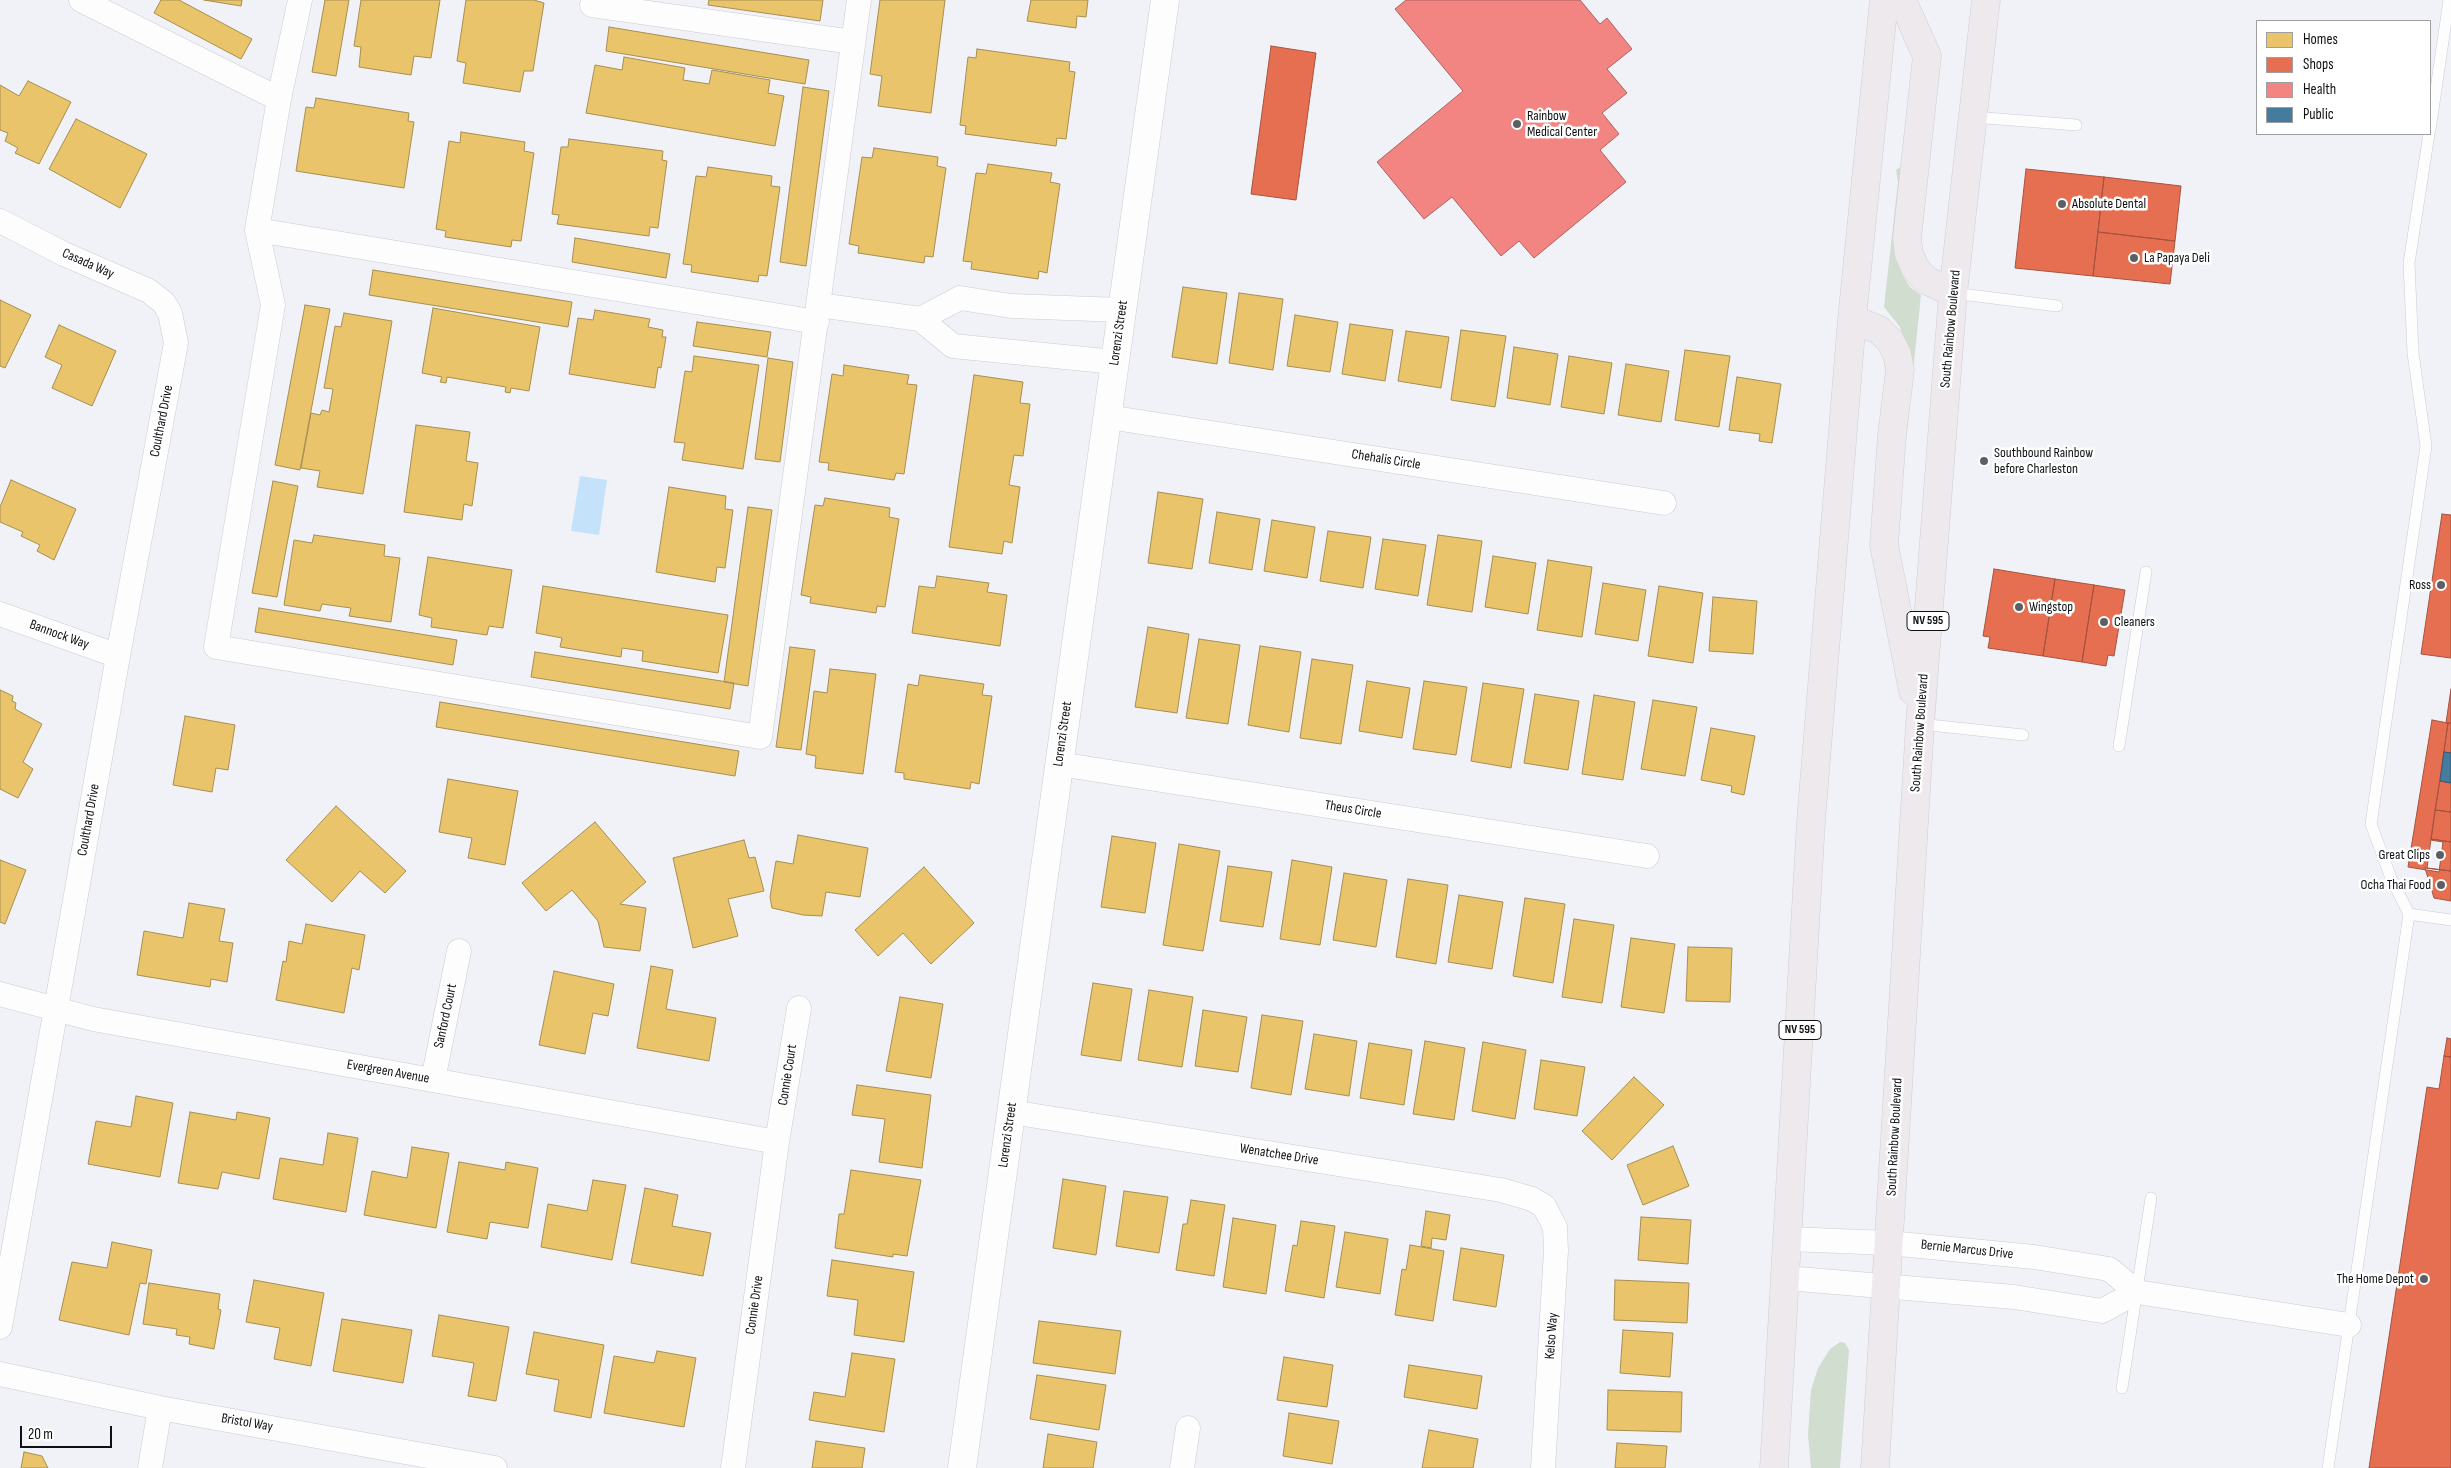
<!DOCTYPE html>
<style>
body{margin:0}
#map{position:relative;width:2451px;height:1468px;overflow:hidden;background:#f0f2f8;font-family:"Sofia Sans Condensed",sans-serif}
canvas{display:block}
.legend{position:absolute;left:2256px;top:20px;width:175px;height:115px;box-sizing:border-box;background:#fff;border:1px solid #9f9fa1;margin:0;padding:6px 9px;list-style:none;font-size:15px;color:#0e1013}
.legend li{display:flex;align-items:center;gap:10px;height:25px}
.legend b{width:25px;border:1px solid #9f9fa1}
.scale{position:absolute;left:20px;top:1426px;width:92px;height:22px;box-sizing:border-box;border:2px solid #0e1013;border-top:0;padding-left:6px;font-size:15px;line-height:18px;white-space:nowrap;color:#0e1013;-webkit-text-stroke:4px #fff;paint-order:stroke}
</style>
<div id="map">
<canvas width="2451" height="1468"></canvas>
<ul class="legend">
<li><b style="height:14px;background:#e9c46a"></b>Homes</li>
<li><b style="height:14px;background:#e76f51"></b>Shops</li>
<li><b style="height:14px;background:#f28482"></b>Health</li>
<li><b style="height:14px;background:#457b9d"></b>Public</li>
</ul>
<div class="scale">20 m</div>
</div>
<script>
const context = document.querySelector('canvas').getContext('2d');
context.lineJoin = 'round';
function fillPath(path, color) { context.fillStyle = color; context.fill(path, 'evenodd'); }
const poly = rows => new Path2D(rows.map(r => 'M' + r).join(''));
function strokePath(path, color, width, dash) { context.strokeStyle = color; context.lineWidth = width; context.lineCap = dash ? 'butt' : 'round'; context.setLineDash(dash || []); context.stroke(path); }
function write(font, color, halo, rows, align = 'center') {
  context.font = font + ' "Sofia Sans Condensed",sans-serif'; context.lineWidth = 5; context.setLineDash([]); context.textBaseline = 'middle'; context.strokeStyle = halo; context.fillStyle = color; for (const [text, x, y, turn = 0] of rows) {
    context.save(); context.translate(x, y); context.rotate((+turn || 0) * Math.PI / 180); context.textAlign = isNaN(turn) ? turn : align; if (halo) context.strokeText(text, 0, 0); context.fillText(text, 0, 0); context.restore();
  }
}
const green = poly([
 [1900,167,1904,170,1898,258,1903,276,1910,287,1921,295,1906,438,1903,440,1908,353,1900,327,1884,307,1898,182,1896,170],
 [1840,1342,1845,1343,1849,1350,1840,1468,1811,1468,1808,1435,1811,1390,1818,1368,1830,1349]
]);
const water = poly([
 [580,476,607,480,599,535,571,531]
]);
const homes = poly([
 [161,0,179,0,252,39,241,59,154,13,161,0],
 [204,0,242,0,241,6,204,0],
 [325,0,349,0,336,76,312,72,325,0],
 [361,0,440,0,431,58,414,56,411,75,359,67,361,47,354,46,361,0],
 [466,0,534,0,544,3,533,71,524,71,520,92,463,83,466,63,457,61,466,0],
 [709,0,823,0,820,21,708,5,709,0],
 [880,0,945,0,931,113,878,106,882,76,870,74,880,0],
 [1031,0,1088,0,1086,17,1077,16,1076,28,1027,21,1031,0],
 [609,27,809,60,805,84,606,51,609,27],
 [977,49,1070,62,1069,71,1075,72,1066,139,1057,138,1056,146,965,134,966,126,960,125,968,57,976,58,977,49],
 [624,57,685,68,683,80,709,84,712,70,770,80,768,93,784,96,775,146,586,113,595,65,622,70,624,57],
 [28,81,71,102,39,164,15,153,18,148,5,141,8,133,0,130,0,85,19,96,28,81],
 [803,87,829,91,806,266,780,262,803,87],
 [316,98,409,113,408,121,414,122,404,188,296,171,306,107,314,108,316,98],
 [76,119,147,154,120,208,49,169,76,119],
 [461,132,525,142,524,151,534,153,521,241,512,240,511,247,445,237,446,231,436,229,449,141,460,143,461,132],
 [569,139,663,151,662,160,667,161,658,228,650,227,649,236,557,224,559,215,552,214,561,147,568,147,569,139],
 [874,148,938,157,937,166,946,168,933,257,925,256,924,263,858,253,859,246,849,244,862,157,872,158,874,148],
 [988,164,1052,173,1050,182,1060,184,1047,273,1039,271,1038,279,971,269,972,262,963,261,976,173,986,174,988,164],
 [708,167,772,176,771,186,780,187,767,276,759,275,758,282,691,272,692,265,683,264,696,176,706,177,708,167],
 [575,238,670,254,666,278,572,262,575,238],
 [373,270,572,302,568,327,369,295,373,270],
 [1183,287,1227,293,1217,364,1172,357,1183,287],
 [1239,293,1283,299,1273,370,1229,363,1239,293],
 [0,300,31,315,5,368,0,366,0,300],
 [305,305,330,309,300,470,275,465,305,305],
 [433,308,540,327,529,391,511,388,510,393,505,392,506,387,447,377,446,383,440,382,442,377,422,373,433,308],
 [595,310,650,319,648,327,663,330,662,337,666,337,661,368,658,367,655,388,569,374,578,318,593,320,595,310],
 [344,313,392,321,363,494,317,487,320,471,301,468,311,413,320,415,322,410,329,412,333,389,324,388,335,326,341,327,344,313],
 [1295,315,1338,322,1330,372,1287,366,1295,315],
 [697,322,771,332,767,357,693,346,697,322],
 [1350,324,1393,330,1385,381,1342,374,1350,324],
 [59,325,116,351,92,406,52,388,62,365,45,357,59,325],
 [1461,330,1506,336,1495,407,1451,400,1461,330],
 [1406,331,1449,337,1441,388,1398,381,1406,331],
 [1514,347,1558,354,1550,405,1507,398,1514,347],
 [1685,350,1730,356,1719,427,1675,420,1685,350],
 [694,356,759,365,743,469,682,460,685,443,674,442,685,371,692,372,694,356],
 [1569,356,1612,363,1604,414,1561,407,1569,356],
 [768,358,793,362,780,462,755,459,768,358],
 [1626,364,1669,371,1661,422,1618,415,1626,364],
 [844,365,909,375,907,384,917,385,904,474,896,473,894,480,828,470,829,463,819,462,832,374,843,376,844,365],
 [974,375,1023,382,1020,403,1030,404,1023,456,1014,455,1009,485,1020,487,1012,543,1004,541,1002,554,949,547,974,375],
 [1737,377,1781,384,1772,443,1759,441,1760,434,1729,430,1737,377],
 [416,425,470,432,466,461,478,463,472,506,464,504,462,520,404,512,416,425],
 [11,480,76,509,54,560,37,551,40,545,21,536,23,532,0,522,0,507,11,480],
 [273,481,298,486,277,597,252,593,273,481],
 [669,487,726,496,725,509,733,510,725,568,717,567,715,582,656,572,669,487],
 [1158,492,1203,499,1192,569,1148,563,1158,492],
 [825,498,890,508,889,517,899,519,885,607,877,606,876,613,810,603,811,597,801,595,815,505,823,506,825,498],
 [748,507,772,510,748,686,724,682,748,507],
 [1217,512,1260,519,1252,570,1209,563,1217,512],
 [1272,520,1315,527,1307,578,1264,571,1272,520],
 [1328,531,1371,537,1363,588,1320,581,1328,531],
 [314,535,385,545,384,556,400,558,391,622,349,616,351,608,322,604,320,611,284,605,294,540,312,543,314,535],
 [1438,535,1482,541,1472,612,1427,605,1438,535],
 [1383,539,1426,545,1418,596,1375,589,1383,539],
 [1493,556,1536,563,1528,614,1485,607,1493,556],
 [428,557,512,570,503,628,489,626,487,635,431,627,432,618,419,615,428,557],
 [1548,560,1592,567,1582,637,1537,630,1548,560],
 [937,576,989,583,987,592,1007,595,1000,646,912,633,919,586,935,588,937,576],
 [1603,583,1646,590,1638,641,1595,634,1603,583],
 [543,586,728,615,718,673,642,661,643,651,622,648,621,657,560,647,562,638,536,633,543,586],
 [1659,586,1703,593,1693,663,1648,656,1659,586],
 [1713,597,1757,601,1753,654,1709,651,1713,597],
 [259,608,457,640,453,665,255,632,259,608],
 [1148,627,1189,634,1177,713,1135,707,1148,627],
 [1199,639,1240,645,1228,724,1186,718,1199,639],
 [1260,646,1301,652,1289,732,1248,725,1260,646],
 [790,647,815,650,801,750,776,747,790,647],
 [535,652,734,683,730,709,531,677,535,652],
 [1312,659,1353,665,1341,744,1300,738,1312,659],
 [830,669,876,674,863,774,815,768,816,756,806,754,814,691,827,693,830,669],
 [920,675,984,684,982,695,992,696,979,784,971,782,970,789,904,779,904,773,895,772,908,684,918,686,920,675],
 [1367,681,1410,688,1402,738,1359,731,1367,681],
 [1424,681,1467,687,1456,755,1413,749,1424,681],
 [1483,683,1524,689,1511,768,1471,761,1483,683],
 [0,690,13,696,12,701,16,703,15,709,42,724,23,762,33,769,18,798,0,789,0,690],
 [1535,694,1579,701,1568,770,1524,763,1535,694],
 [1594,695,1635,702,1623,780,1582,774,1594,695],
 [1653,700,1697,707,1685,776,1641,769,1653,700],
 [440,702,739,751,735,776,436,727,440,702],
 [185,716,235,725,228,770,216,768,212,792,173,785,185,716],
 [1711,728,1755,736,1744,795,1731,792,1732,786,1701,780,1711,728],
 [448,779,518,791,505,865,468,858,472,838,439,832,448,779],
 [336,806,406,871,385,893,360,871,332,902,286,860,336,806],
 [595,822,646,882,620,904,646,908,640,951,604,947,598,921,572,890,546,911,522,883,595,822],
 [798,835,868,848,860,897,826,892,822,916,803,915,772,908,770,897,776,861,793,864,798,835],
 [1112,836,1156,843,1145,913,1101,907,1112,836],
 [744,840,749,858,755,857,764,891,728,899,738,936,693,948,673,858,744,840],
 [1179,844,1220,851,1203,951,1163,945,1179,844],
 [0,860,26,870,5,924,0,922,0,860],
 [1292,860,1332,867,1320,945,1280,939,1292,860],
 [1228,866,1272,872,1263,927,1220,921,1228,866],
 [924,867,974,923,931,964,903,933,878,956,855,930,924,867],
 [1344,873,1387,880,1376,947,1333,940,1344,873],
 [1408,879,1448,885,1436,964,1396,957,1408,879],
 [1459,895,1503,902,1492,969,1448,962,1459,895],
 [1525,898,1565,904,1553,983,1513,976,1525,898],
 [189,903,225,909,219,941,233,943,227,982,211,979,210,987,137,975,144,931,183,938,189,903],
 [1574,919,1614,925,1602,1003,1562,997,1574,919],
 [306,924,365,935,359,970,352,968,344,1013,276,1000,283,961,286,962,289,941,302,944,306,924],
 [1631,938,1675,944,1664,1013,1621,1007,1631,938],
 [1688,947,1732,948,1730,1002,1686,1001,1688,947],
 [651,966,673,970,666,1009,716,1018,709,1061,637,1048,651,966],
 [554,971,614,984,608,1016,593,1013,585,1054,539,1045,554,971],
 [1093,983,1132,989,1121,1061,1081,1055,1093,983],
 [1149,990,1193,997,1182,1067,1138,1060,1149,990],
 [900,997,943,1004,931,1078,886,1071,900,997],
 [1203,1010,1247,1017,1238,1072,1195,1066,1203,1010],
 [1262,1015,1303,1021,1291,1095,1251,1088,1262,1015],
 [1314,1034,1357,1041,1349,1096,1305,1089,1314,1034],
 [1425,1041,1465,1048,1454,1120,1413,1114,1425,1041],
 [1483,1042,1526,1050,1515,1119,1472,1111,1483,1042],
 [1369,1043,1412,1050,1404,1105,1360,1098,1369,1043],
 [1541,1060,1585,1067,1577,1116,1534,1109,1541,1060],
 [1634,1077,1664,1105,1612,1160,1582,1131,1634,1077],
 [857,1085,931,1095,922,1168,879,1162,885,1119,852,1115,857,1085],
 [136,1096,173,1103,160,1177,88,1164,96,1121,131,1127,136,1096],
 [190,1112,236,1120,237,1112,270,1118,259,1179,222,1172,218,1189,178,1183,190,1112],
 [328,1133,358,1138,346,1212,273,1199,280,1158,323,1165,328,1133],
 [1673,1146,1689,1186,1643,1205,1627,1165,1673,1146],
 [412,1147,449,1153,436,1228,364,1215,372,1171,407,1178,412,1147],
 [459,1162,505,1170,506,1162,538,1168,528,1228,490,1222,487,1239,447,1232,459,1162],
 [851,1170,921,1180,907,1256,893,1254,893,1257,835,1248,839,1214,844,1214,851,1170],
 [1063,1179,1106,1186,1096,1255,1053,1248,1063,1179],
 [593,1180,626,1185,612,1260,541,1247,548,1204,587,1211,593,1180],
 [645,1188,678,1195,672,1226,711,1233,703,1276,631,1263,645,1188],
 [1124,1191,1168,1197,1159,1253,1116,1246,1124,1191],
 [1191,1200,1225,1205,1214,1276,1176,1270,1183,1224,1187,1224,1191,1200],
 [1426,1211,1450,1215,1446,1240,1432,1238,1431,1248,1421,1246,1426,1211],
 [1641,1217,1691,1220,1688,1264,1638,1260,1641,1217],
 [1233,1218,1276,1225,1266,1294,1223,1287,1233,1218],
 [1301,1221,1335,1226,1324,1298,1285,1291,1293,1245,1297,1246,1301,1221],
 [1345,1232,1388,1239,1380,1294,1336,1287,1345,1232],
 [112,1242,152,1250,146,1284,140,1283,129,1335,59,1320,72,1262,107,1268,112,1242],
 [1410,1245,1444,1251,1433,1321,1395,1315,1402,1269,1406,1270,1410,1245],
 [1461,1248,1504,1255,1496,1307,1453,1300,1461,1248],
 [832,1260,914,1272,904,1342,854,1335,858,1300,827,1296,832,1260],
 [254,1280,324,1293,311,1366,274,1359,280,1328,246,1322,254,1280],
 [1615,1280,1689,1283,1687,1323,1614,1320,1615,1280],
 [149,1283,220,1294,218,1309,221,1310,214,1349,189,1344,190,1337,176,1335,177,1329,143,1324,149,1283],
 [439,1315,509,1327,496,1401,468,1396,474,1363,432,1356,439,1315],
 [342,1319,412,1330,403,1383,333,1371,342,1319],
 [1039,1321,1121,1331,1115,1374,1033,1363,1039,1321],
 [1623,1330,1673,1333,1670,1377,1620,1373,1623,1330],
 [534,1332,604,1345,591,1418,554,1411,559,1380,526,1374,534,1332],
 [657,1351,696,1358,684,1427,604,1413,614,1356,654,1363,657,1351],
 [852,1353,895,1359,884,1432,809,1420,814,1392,845,1397,852,1353],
 [1284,1357,1333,1365,1327,1407,1277,1400,1284,1357],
 [1409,1365,1482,1376,1477,1409,1404,1397,1409,1365],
 [1037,1375,1106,1385,1099,1430,1030,1419,1037,1375],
 [1608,1390,1682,1392,1681,1432,1607,1430,1608,1390],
 [1289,1413,1339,1421,1332,1464,1283,1456,1289,1413],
 [1429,1430,1478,1439,1473,1468,1422,1468,1429,1430],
 [1048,1434,1097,1442,1093,1468,1043,1468,1048,1434],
 [816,1441,865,1448,862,1468,812,1468,816,1441],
 [1617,1443,1667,1446,1665,1468,1615,1468,1617,1443],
 [24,1452,42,1456,48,1468,21,1468,24,1452]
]);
const shops = poly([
 [1271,46,1316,53,1296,200,1251,194,1271,46],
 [2026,169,2104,177,2093,276,2015,268,2026,169],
 [2104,177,2181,186,2175,241,2098,232,2104,177],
 [2098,232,2175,241,2170,284,2093,276,2098,232],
 [2442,514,2451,515,2451,658,2421,654,2442,514],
 [1994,569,2055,579,2043,656,1988,648,1990,637,1983,636,1994,569],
 [2055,579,2094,585,2082,662,2043,656,2055,579],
 [2094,585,2125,590,2114,656,2108,655,2106,666,2082,662,2094,585],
 [2451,689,2451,723,2446,723,2451,689],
 [2432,720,2448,723,2431,840,2443,842,2439,872,2408,867,2432,720],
 [2448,723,2451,723,2451,753,2444,752,2448,723],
 [2440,781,2451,783,2451,812,2435,810,2440,781],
 [2435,810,2451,812,2451,842,2431,839,2435,810],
 [2431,839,2451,842,2451,871,2427,868,2431,839],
 [2425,868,2451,871,2451,901,2434,898,2425,868],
 [2447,1038,2451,1039,2451,1057,2444,1056,2447,1038],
 [2444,1056,2451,1057,2451,1468,2369,1468,2427,1087,2439,1089,2444,1056]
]);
const health = poly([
 [1406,0,1580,0,1600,24,1607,18,1632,49,1607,69,1627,93,1602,113,1619,134,1600,150,1626,182,1534,258,1519,241,1501,256,1452,197,1424,219,1377,162,1463,91,1395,9,1406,0]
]);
const public = poly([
 [2444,752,2451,753,2451,783,2440,781,2444,752]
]);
const service = poly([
 [1973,117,2076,125],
 [2430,130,2449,0],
 [1953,293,2057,306],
 [1920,724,2023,735],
 [2119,746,2146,572],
 [2409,914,2451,920],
 [2122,1388,2151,1198],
 [2328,1468,2409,914,2391,878,2371,824,2426,446,2413,353,2409,263,2429,134]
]);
const minor = poly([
 [81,0,279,99],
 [300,0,279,99,257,230,273,305,216,647,760,737,859,0],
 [592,5,853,42],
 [0,221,64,254,149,291,164,303,170,313,176,343,118,656,0,1327],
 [257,230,817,322],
 [819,305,920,319,953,346,1115,362],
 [920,319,960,298,1011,306,1122,310],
 [1108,417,1664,503],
 [0,614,118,656],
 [1059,764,1647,856],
 [0,994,93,1019,777,1142],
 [433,1080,459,951],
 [1011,1112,1501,1190,1532,1199,1544,1206,1555,1227,1556,1251,1543,1468],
 [1788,1239,1889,1243,2034,1257,2109,1269,2137,1292,2349,1325],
 [1786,1278,2014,1297,2102,1311,2137,1292],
 [0,1374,160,1408,495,1468],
 [150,1468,160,1408],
 [733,1468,777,1142,799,1008],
 [1182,1468,1188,1428]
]);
const tertiary = poly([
 [962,1468,1165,0]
]);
const primary = poly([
 [1902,0,1927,56,1907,238,1909,254,1915,268,1926,280,1953,293],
 [1852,319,1879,330,1890,341,1897,354,1900,370,1892,435,1884,545,1913,691],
 [1774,1468,1811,821,1852,319,1884,0],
 [1875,1468,1920,724,1953,293,1986,0]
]);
const markers = [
 [1517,124,5,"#5d5f63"],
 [2062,204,5,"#5d5f63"],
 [2134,258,5,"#5d5f63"],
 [1984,461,5,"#5d5f63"],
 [2441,585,5,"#5d5f63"],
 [2019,607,5,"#5d5f63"],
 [2104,622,5,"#5d5f63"],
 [2440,855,5,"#5d5f63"],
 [2441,885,5,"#5d5f63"],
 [2424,1279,5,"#5d5f63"]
];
const shields = [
 [1928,621,42],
 [1800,1030,42]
];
const shieldNames = [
 ["NV 595",1928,621],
 ["NV 595",1800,1030]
];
const poiNames = [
 ["Rainbow",1527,116],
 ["Medical Center",1527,132],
 ["Absolute Dental",2072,204],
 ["La Papaya Deli",2144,258],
 ["Southbound Rainbow",1994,453],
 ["before Charleston",1994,469],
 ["Ross",2431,585,"right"],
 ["Wingstop",2029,607],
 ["Cleaners",2114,622],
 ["Great Clips",2430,855,"right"],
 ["Ocha Thai Food",2431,885,"right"],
 ["The Home Depot",2414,1279,"right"]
];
const streetNames = [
 ["Casada Way",88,264,24],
 ["South Rainbow Boulevard",1951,329,-85],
 ["Lorenzi Street",1119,333,-82],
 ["Coulthard Drive",162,421,-79],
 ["Chehalis Circle",1386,460,9],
 ["Bannock Way",59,635,20],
 ["South Rainbow Boulevard",1920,733,-86],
 ["Lorenzi Street",1063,734,-82],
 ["Theus Circle",1353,810,9],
 ["Coulthard Drive",89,820,-80],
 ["Sanford Court",446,1016,-78],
 ["Evergreen Avenue",388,1072,10],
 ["Connie Court",788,1075,-81],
 ["Lorenzi Street",1008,1135,-82],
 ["South Rainbow Boulevard",1895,1137,-87],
 ["Wenatchee Drive",1279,1155,9],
 ["Bernie Marcus Drive",1967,1250,6],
 ["Connie Drive",755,1305,-82],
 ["Kelso Way",1552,1336,-86],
 ["Bristol Way",247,1423,10]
];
fillPath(green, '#d0ddcf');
fillPath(water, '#c4e3fb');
fillPath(homes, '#e9c46a');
strokePath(homes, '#a78e50', 1);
fillPath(shops, '#e76f51');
strokePath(shops, '#a6523e', 1);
fillPath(health, '#f28482');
strokePath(health, '#ae6161', 1);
fillPath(public, '#457b9d');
strokePath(public, '#345b74', 1);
strokePath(service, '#caccd0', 12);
strokePath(minor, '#caccd0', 25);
strokePath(tertiary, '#caccd0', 29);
strokePath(primary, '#cecfd2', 29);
strokePath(service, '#fdfdfe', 11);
strokePath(minor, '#fdfdfe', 24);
strokePath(tertiary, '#fdfdfe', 28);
strokePath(primary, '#ede9ed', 28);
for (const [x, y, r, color] of markers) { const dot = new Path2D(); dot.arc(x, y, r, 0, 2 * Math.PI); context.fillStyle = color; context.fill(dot); strokePath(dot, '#fff', 2); }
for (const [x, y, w] of shields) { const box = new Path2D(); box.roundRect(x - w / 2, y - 9.5, w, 19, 4); context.fillStyle = '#fff'; context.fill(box); strokePath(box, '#0e1013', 1); }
write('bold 12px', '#0e1013', null, shieldNames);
write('14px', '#0e1013', '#fff', poiNames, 'left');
write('14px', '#0e1013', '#fff', streetNames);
</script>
